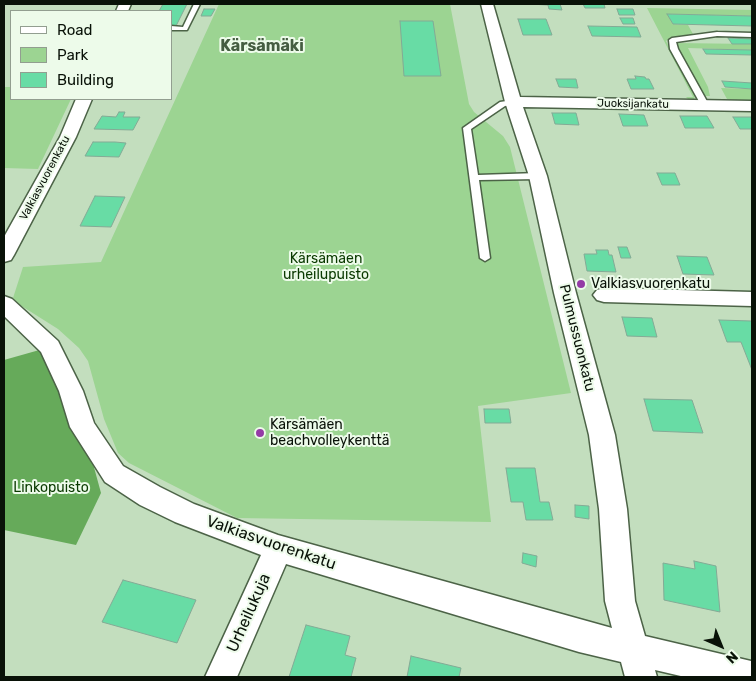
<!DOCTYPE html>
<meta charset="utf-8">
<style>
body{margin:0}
#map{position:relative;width:756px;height:681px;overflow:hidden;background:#c3debe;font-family:Rubik,sans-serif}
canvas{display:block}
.frame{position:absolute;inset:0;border:5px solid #091208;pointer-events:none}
.legend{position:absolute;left:10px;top:10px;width:162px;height:90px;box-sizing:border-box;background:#edfbea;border:1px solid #929e90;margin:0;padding:6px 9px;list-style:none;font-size:15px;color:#091208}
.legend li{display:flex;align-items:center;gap:10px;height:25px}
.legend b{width:25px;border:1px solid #929e90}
.north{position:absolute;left:696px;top:621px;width:50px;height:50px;-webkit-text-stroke:4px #edfbea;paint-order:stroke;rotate:136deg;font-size:14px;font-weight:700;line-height:20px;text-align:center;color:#091208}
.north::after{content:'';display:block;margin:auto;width:18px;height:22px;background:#091208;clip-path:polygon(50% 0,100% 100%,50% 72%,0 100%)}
</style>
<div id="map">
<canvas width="756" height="681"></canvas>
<div class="frame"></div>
<ul class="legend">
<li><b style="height:6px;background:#fff"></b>Road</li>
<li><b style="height:14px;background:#9cd492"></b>Park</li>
<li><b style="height:14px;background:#68dca5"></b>Building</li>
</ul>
<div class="north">N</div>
</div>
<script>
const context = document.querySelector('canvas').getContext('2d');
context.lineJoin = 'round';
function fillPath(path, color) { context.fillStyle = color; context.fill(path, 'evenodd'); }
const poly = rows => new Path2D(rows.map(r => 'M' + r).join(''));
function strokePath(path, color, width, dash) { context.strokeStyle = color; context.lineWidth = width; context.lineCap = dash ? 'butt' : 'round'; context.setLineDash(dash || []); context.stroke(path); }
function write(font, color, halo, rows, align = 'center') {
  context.font = font + ' Rubik,sans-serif'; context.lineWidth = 4; context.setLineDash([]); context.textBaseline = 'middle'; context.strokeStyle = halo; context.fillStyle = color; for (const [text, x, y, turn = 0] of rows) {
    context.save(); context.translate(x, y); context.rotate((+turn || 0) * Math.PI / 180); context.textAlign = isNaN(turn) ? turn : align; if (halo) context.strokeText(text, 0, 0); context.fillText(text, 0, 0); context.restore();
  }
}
const green = poly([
 [219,4,450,4,469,104,474,112,503,136,510,147,571,393,478,406,491,522,237,518,129,463,118,453,104,419,88,361,79,348,58,329,20,305,13,298,23,267,101,262],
 [647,8,752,10,752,16,668,14,673,24,688,25,693,34,671,37,666,41,695,96,694,99,688,99,686,97,693,97],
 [675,43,752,44,752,50,688,48,708,87,710,96,705,96],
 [4,87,11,87,11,99,71,99,38,169,4,168],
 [721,88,752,89,752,102,727,99]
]);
const forest = poly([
 [50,347,83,427,101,493,76,545,4,530,4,360]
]);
const building = poly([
 [163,4,187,4,176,26,171,26,171,11,159,11,163,4],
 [529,4,560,4,562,10,549,9,548,5,529,4],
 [583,4,604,4,605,8,585,8,583,4],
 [204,9,215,9,211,16,201,16,204,9],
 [617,9,633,9,635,15,619,15,617,9],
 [667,14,752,16,752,26,673,24,667,14],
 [620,18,633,18,635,24,623,24,620,18],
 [518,19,546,19,552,35,523,35,518,19],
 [400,21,433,21,441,76,404,76,400,21],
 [588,26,637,27,641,37,592,36,588,26],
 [728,38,752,39,752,44,732,44,728,38],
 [703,49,752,50,752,55,706,54,703,49],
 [635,76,645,77,646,79,649,79,654,89,631,89,627,79,636,79,635,76],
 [556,79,576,79,578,88,559,87,556,79],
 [722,81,752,83,752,89,725,87,722,81],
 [119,112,125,112,123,117,140,117,133,130,94,129,102,116,116,117,119,112],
 [552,113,576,113,579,125,555,124,552,113],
 [619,114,644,115,648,126,623,126,619,114],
 [680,116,707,116,714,128,685,128,680,116],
 [733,117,752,117,752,129,740,129,733,117],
 [93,142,115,142,126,143,119,157,85,156,93,142],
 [657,173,675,173,680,185,662,185,657,173],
 [95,196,125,197,111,227,80,226,95,196],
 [618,247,627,247,631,258,621,258,618,247],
 [596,250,608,250,609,255,612,255,616,272,587,271,584,254,597,254,596,250],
 [677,256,707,257,714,275,683,274,677,256],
 [622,317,652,318,657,337,627,336,622,317],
 [719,320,752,321,752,370,741,342,727,342,719,320],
 [644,399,692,400,703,433,653,431,644,399],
 [484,409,509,409,511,423,485,423,484,409],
 [506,468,535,468,540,502,549,502,553,520,526,520,523,502,511,502,506,468],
 [575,505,589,506,589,519,575,517,575,505],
 [523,553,537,556,536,567,522,563,523,553],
 [694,561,716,566,720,612,664,600,663,563,695,569,694,561],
 [123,580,196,600,177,643,102,622,123,580],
 [306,625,350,636,345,655,356,658,351,677,289,677,306,625],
 [411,656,461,668,459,677,407,677,411,656]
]);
const service = poly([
 [194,4,200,4,187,30,171,30,171,26,183,27,194,4],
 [717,32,752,33,752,37,717,36,676,42,678,49,709,105,705,107,701,105,670,49,669,40,672,38,717,32],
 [513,100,517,102,516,104,505,106,471,129,478,175,538,173,542,176,538,179,479,180,490,258,485,261,480,258,463,128,500,102,513,100]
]);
const minor = poly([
 [119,4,131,4,128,11,116,11,119,4],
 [481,4,493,4,520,97,752,101,752,111,523,107,547,176,576,293,615,435,627,509,635,601,645,636,751,661,752,677,685,677,655,670,657,677,625,677,621,662,579,652,286,564,237,677,205,677,261,555,175,522,140,505,105,482,70,427,59,391,41,352,4,316,4,296,12,299,58,341,83,391,94,423,123,466,160,487,194,504,278,535,612,628,605,601,599,509,589,435,554,293,529,176,505,102,481,4],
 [76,99,92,99,76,137,14,255,11,260,4,262,4,237,60,137,76,99],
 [604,288,752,292,752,306,604,302,597,300,593,295,597,290,604,288]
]);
const markers = [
 [581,284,5,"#943ba6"],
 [260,433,5,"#943ba6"]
];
const farStreetnames = [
 ["Juoksijankatu",633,104,1],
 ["Valkiasvuorenkatu",45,178,-62]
];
const parkNames = [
 ["Kärsämäen",326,259],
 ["urheilupuisto",326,275],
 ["Linkopuisto",51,488]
];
const poiNames = [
 ["Valkiasvuorenkatu",591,284],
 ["Kärsämäen",270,425],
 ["beachvolleykenttä",270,441]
];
const streetNames = [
 ["Pulmussuonkatu",577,338,76]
];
const farDistrictnames = [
 ["Kärsämäki",262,46]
];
const nearStreetnames = [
 ["Valkiasvuorenkatu",271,543,19],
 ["Urheilukuja",249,613,-66]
];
fillPath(green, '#9cd492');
fillPath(forest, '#66aa5a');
fillPath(building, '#68dca5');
strokePath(building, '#83aa95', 1);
strokePath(service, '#4c6347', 3);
strokePath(minor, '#4c6347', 3);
fillPath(service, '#fff');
fillPath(minor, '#fff');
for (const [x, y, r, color] of markers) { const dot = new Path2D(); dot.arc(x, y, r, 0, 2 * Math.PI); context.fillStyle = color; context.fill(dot); strokePath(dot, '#edfbea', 2); }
write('11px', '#091208', '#edfbea', farStreetnames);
write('14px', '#0a3a01', '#edfbea', parkNames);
write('14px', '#091208', '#edfbea', poiNames, 'left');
write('14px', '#091208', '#edfbea', streetNames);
write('bold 16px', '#455d41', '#edfbea', farDistrictnames);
write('16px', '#091208', '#edfbea', nearStreetnames);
</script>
